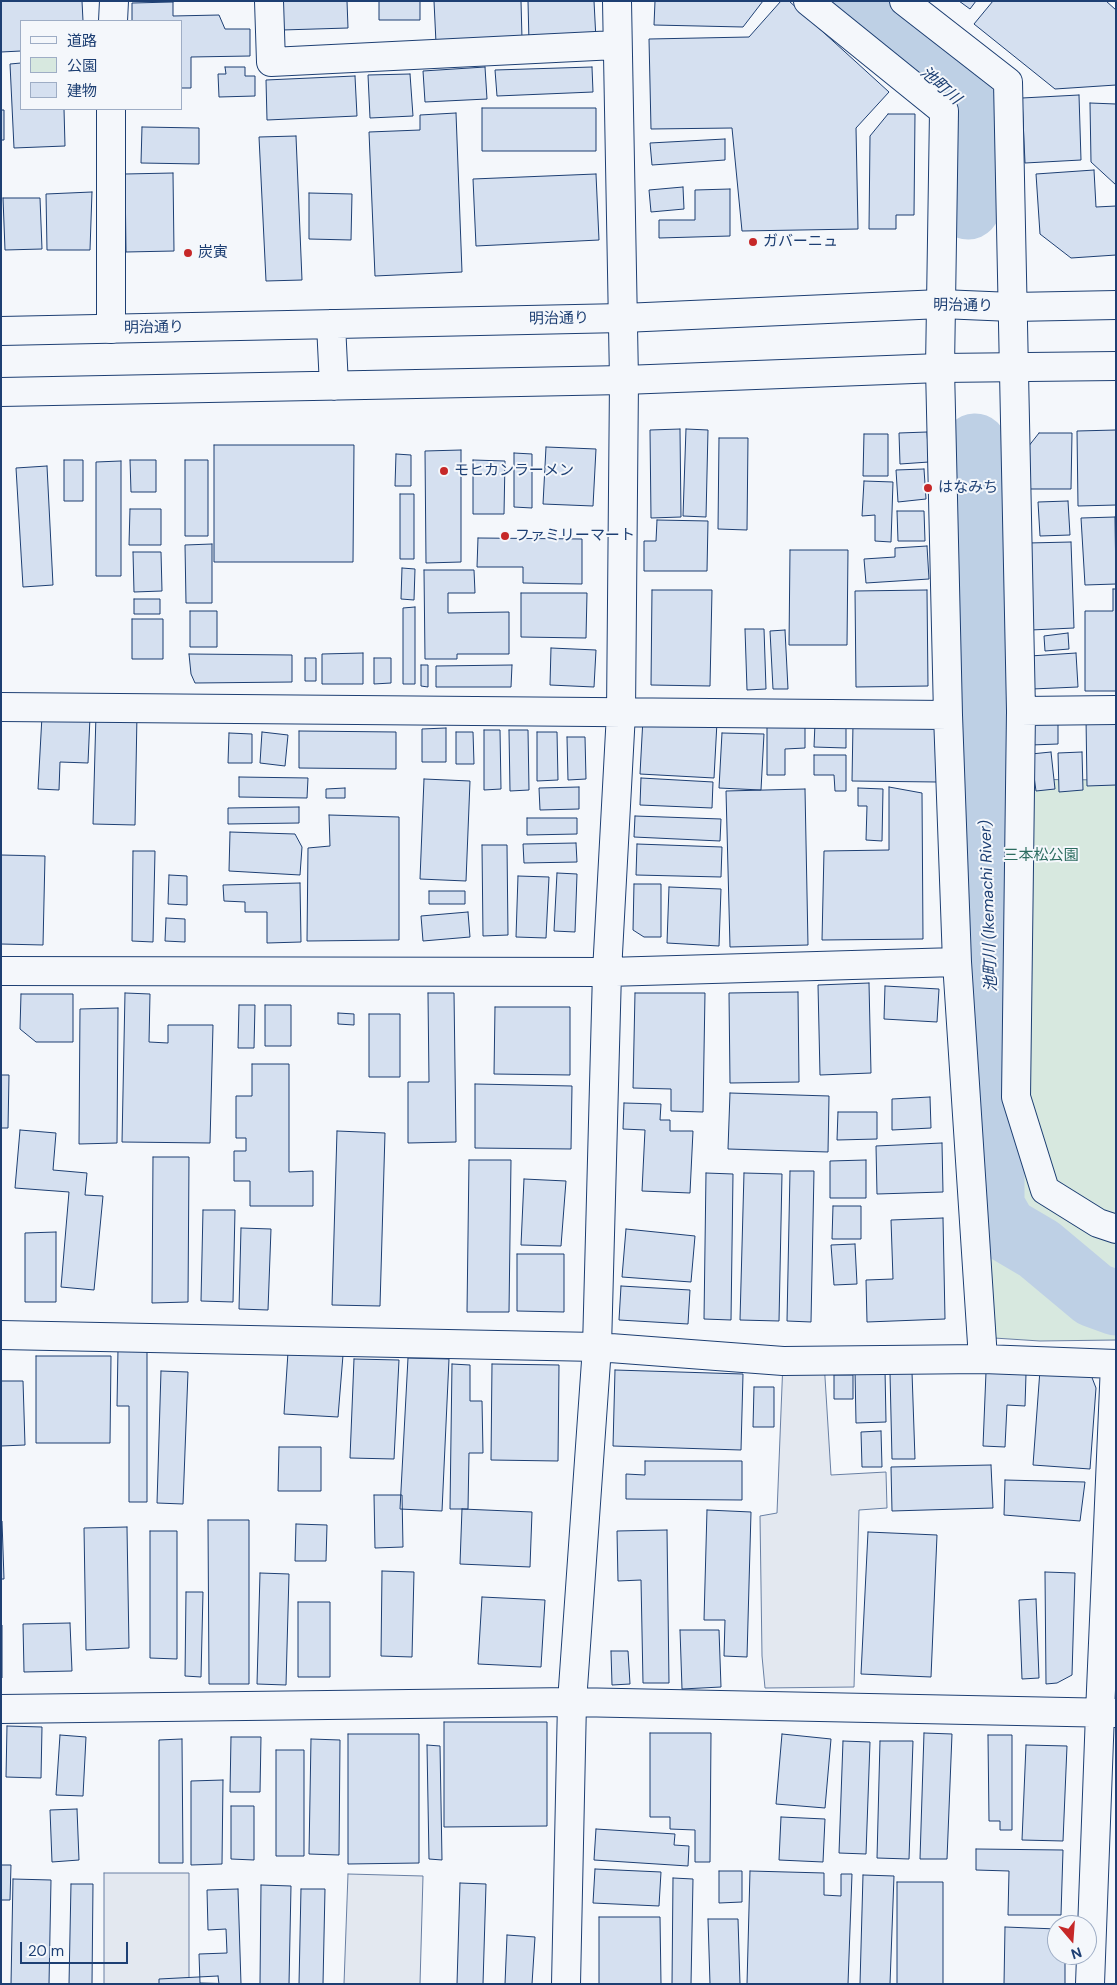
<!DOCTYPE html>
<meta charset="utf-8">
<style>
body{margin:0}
#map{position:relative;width:1117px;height:1985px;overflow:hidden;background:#f4f7fb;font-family:"DM Sans","Noto Sans JP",sans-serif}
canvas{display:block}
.frame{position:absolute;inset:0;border:2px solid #1d3f73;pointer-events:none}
.legend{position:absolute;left:20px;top:20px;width:162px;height:90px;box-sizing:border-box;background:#f4f7fb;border:1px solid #9eadc5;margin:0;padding:6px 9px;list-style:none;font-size:15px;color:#1d3f73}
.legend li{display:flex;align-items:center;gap:10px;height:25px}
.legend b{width:25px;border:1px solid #9eadc5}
.north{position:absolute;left:1047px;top:1915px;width:50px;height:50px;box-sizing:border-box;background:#f4f7fb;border:1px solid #9eadc5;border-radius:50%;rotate:162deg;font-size:14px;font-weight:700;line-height:20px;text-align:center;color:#1d3f73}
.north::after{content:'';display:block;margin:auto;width:18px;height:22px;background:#c62828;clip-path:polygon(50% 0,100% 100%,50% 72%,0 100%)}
.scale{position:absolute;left:20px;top:1942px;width:108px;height:22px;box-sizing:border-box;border:2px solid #1d3f73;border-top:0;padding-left:6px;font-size:15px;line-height:18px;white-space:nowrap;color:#1d3f73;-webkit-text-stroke:4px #f4f7fb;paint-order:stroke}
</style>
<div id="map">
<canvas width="1117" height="1985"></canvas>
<div class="frame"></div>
<ul class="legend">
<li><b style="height:6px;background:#f4f7fb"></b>道路</li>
<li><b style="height:14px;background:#d7e8df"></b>公園</li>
<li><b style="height:14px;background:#d5e0f0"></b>建物</li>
</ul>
<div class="north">N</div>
<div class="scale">20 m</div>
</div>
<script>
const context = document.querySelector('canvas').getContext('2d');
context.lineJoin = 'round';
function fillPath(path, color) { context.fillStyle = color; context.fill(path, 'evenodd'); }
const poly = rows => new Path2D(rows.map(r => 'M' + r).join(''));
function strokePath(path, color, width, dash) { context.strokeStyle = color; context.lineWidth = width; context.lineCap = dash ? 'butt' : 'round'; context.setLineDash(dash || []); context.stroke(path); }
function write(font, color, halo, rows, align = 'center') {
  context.font = font + ' "DM Sans","Noto Sans JP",sans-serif'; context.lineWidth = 4; context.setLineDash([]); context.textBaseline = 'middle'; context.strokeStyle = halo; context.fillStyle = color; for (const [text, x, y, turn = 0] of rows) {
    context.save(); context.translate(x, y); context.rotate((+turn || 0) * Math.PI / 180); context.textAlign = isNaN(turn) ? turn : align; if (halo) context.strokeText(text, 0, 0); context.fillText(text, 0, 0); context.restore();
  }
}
const green = poly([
 [962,779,1116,780,1116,1340,1040,1341,994,1338,962,779]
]);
const parking = poly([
 [783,1361,824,1361,831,1475,886,1472,887,1508,859,1510,854,1687,765,1688,762,1656,760,1516,777,1513,783,1361],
 [104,1873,189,1873,189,1984,104,1984,104,1873],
 [348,1874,423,1876,420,1984,344,1984,348,1874]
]);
const river = poly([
 [840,1,965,106,968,207],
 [975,446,992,1012,992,1206,1005,1229,1039,1249,1094,1295,1116,1303]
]);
const building = poly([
 [1,1,82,1,83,21,21,21,21,51,1,52,1,1],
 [282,1,347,1,348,28,282,30,282,1],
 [379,1,420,1,420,20,379,20,379,1],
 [434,1,521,1,522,39,436,43,434,1],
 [528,1,594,1,596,40,529,43,528,1],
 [655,1,763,1,743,27,654,25,655,1],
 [781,1,789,1,889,92,856,128,858,229,742,231,732,128,651,129,649,39,749,37,781,1],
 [959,1,976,1,970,9,959,1],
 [993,1,1106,1,1116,10,1116,85,1055,89,974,24,993,1],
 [173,2,173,16,219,15,225,29,250,29,250,56,191,57,191,88,181,88,181,21,132,21,132,3,173,2],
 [21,63,21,109,64,109,65,146,14,148,10,64,21,63],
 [225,67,245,67,245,76,255,76,255,96,219,97,218,74,226,74,225,67],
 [485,67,487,99,425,102,423,71,485,67],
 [592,67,593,92,497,96,495,70,592,67],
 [410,74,413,116,370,118,368,75,410,74],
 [355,76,357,116,267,120,266,80,355,76],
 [1079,95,1081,160,1025,163,1022,98,1079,95],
 [1090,103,1116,104,1116,185,1091,162,1090,103],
 [482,108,596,108,596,151,482,151,482,108],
 [1,110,4,110,4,140,1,140,1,110],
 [456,113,462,272,375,276,369,132,420,130,420,115,456,113],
 [888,114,915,114,914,215,896,215,896,229,869,229,870,136,888,114],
 [142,127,199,128,199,164,141,163,142,127],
 [296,136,302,280,266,281,259,137,296,136],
 [725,139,725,160,652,165,650,143,725,139],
 [1094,170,1096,207,1116,206,1116,255,1071,258,1040,234,1036,174,1094,170],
 [173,173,174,251,126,252,125,174,173,173],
 [596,174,599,240,476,246,473,179,596,174],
 [683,187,684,209,651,212,649,190,683,187],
 [730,189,730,236,659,238,659,220,695,220,695,190,730,189],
 [92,192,90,250,47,250,46,194,92,192],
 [309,193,352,194,351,240,309,239,309,193],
 [3,198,40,198,42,249,5,250,3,198],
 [680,429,681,517,651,518,650,430,680,429],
 [686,429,708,430,706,517,683,516,686,429],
 [1116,430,1116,505,1078,506,1077,431,1116,430],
 [927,432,929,462,900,464,899,433,927,432],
 [1039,433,1072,433,1071,489,1028,489,1028,447,1039,433],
 [864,434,888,434,888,476,863,476,864,434],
 [719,438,748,438,747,530,718,529,719,438],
 [214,445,354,445,353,562,214,562,214,445],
 [546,447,596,449,593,506,543,504,546,447],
 [461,450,461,562,426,563,425,451,461,450],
 [514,453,532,454,532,508,514,507,514,453],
 [396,454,411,455,411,486,395,486,396,454],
 [64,460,83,460,83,501,64,501,64,460],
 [130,460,156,460,156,492,131,492,130,460],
 [185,460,208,460,208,536,185,536,185,460],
 [473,460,505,461,504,514,473,514,473,460],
 [121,461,121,576,96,576,96,462,121,461],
 [47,466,53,585,23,587,16,468,47,466],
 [924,469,926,499,898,502,896,470,924,469],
 [864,481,893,482,891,542,875,541,875,515,862,516,864,481],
 [400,494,414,494,414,559,400,559,400,494],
 [1068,501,1070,535,1040,536,1038,502,1068,501],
 [130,509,161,509,161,545,129,545,130,509],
 [897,511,924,511,925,541,898,541,897,511],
 [1115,517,1116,584,1085,585,1081,518,1115,517],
 [657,520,708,521,707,571,644,571,644,541,656,541,657,520],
 [478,538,582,539,582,584,523,583,523,567,477,567,478,538],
 [1071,542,1074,628,1031,630,1028,543,1071,542],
 [212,544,212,603,186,603,185,545,212,544],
 [927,546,929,579,866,583,864,559,895,557,895,548,927,546],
 [790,550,848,550,847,645,789,645,790,550],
 [133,552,161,552,162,591,134,592,133,552],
 [402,568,415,569,414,600,401,599,402,568],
 [424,570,474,570,475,593,448,593,448,613,509,612,509,654,457,654,457,659,425,659,424,570],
 [1113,589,1116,589,1116,691,1085,691,1085,611,1113,611,1113,589],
 [652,590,712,590,710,686,651,685,652,590],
 [927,590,928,686,856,687,855,591,927,590],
 [521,593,587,593,586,638,521,637,521,593],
 [134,599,160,599,160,614,134,614,134,599],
 [415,607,415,684,403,684,403,608,415,607],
 [190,611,217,611,217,647,190,647,190,611],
 [132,619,163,619,163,659,132,659,132,619],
 [745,629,764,629,766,689,747,690,745,629],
 [785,630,788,689,773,689,770,631,785,630],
 [1068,633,1069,649,1045,651,1044,636,1068,633],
 [551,648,596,650,594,687,550,685,551,648],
 [363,653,363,684,322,684,322,654,363,653],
 [1076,653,1078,687,1032,689,1030,656,1076,653],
 [189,654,292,655,292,682,195,683,191,674,189,654],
 [305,658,316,658,316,681,305,681,305,658],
 [374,658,391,658,391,683,374,684,374,658],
 [421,665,428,665,428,687,421,686,421,665],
 [512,665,511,687,436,687,436,666,512,665],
 [96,714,137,714,135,825,93,824,96,714],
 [42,716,90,717,88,763,60,762,59,790,38,789,42,716],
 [1116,717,1116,785,1087,786,1086,718,1116,717],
 [643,718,717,722,714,778,640,774,643,718],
 [1058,719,1058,744,1031,745,1030,721,1058,719],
 [805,721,805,748,785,749,785,775,767,775,767,722,805,721],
 [815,723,846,723,846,748,814,747,815,723],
 [853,724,937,724,937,782,852,781,853,724],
 [446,728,446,762,422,762,422,729,446,728],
 [484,730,500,730,501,789,484,790,484,730],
 [509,730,528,730,529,790,510,791,509,730],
 [299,731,396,732,396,769,299,768,299,731],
 [262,732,288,735,285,766,260,763,262,732],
 [456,732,473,732,474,764,456,764,456,732],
 [537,732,557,732,558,780,537,781,537,732],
 [229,733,252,734,252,763,228,763,229,733],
 [722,733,764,734,761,790,719,788,722,733],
 [567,737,585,737,586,779,568,780,567,737],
 [1051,752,1055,789,1036,791,1031,754,1051,752],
 [1082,752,1083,790,1059,792,1058,753,1082,752],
 [814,755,846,755,846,791,835,791,834,775,814,775,814,755],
 [239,777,308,778,307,798,239,797,239,777],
 [641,778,713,782,712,808,640,805,641,778],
 [424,779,470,781,466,881,420,879,424,779],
 [579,787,579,809,540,810,539,788,579,787],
 [889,787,922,793,923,939,822,940,824,851,889,850,889,787],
 [345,788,345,798,326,798,326,789,345,788],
 [858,788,883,789,882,841,866,840,867,806,858,806,858,788],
 [805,789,808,945,730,947,726,791,805,789],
 [299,807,299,823,228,824,228,808,299,807],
 [329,815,399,817,399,940,307,941,308,848,330,846,329,815],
 [635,816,721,819,720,841,634,837,635,816],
 [527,818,577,818,577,834,527,835,527,818],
 [230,832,295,834,302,847,300,875,229,871,230,832],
 [576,843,577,862,524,863,523,844,576,843],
 [637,844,722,847,721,877,636,875,637,844],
 [482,845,507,845,508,935,483,936,482,845],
 [133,851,155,851,153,942,132,941,133,851],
 [1,855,45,856,43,945,1,944,1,855],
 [557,873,577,874,575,932,554,931,557,873],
 [169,875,187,876,187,905,168,904,169,875],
 [518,876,549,877,546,938,516,937,518,876],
 [300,883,301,942,267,943,267,912,245,912,245,902,224,901,223,885,300,883],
 [634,884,661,884,661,937,644,937,633,930,634,884],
 [669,887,721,889,719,946,667,943,669,887],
 [429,891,465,891,465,904,429,904,429,891],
 [468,912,470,937,423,941,421,916,468,912],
 [166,918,185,919,185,942,165,941,166,918],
 [869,983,871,1073,820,1075,818,985,869,983],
 [885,986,939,989,937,1022,884,1019,885,986],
 [798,992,799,1082,730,1083,729,993,798,992],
 [125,993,150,994,149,1042,168,1043,168,1025,213,1025,210,1143,122,1142,125,993],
 [428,993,454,993,456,1142,408,1143,408,1082,429,1082,428,993],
 [635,993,705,993,703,1112,671,1111,671,1089,633,1088,635,993],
 [21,994,73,994,73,1042,36,1042,20,1029,21,994],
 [239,1005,255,1005,254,1048,238,1048,239,1005],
 [265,1005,291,1005,291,1046,265,1046,265,1005],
 [495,1007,570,1007,570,1075,494,1074,495,1007],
 [118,1008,117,1143,79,1144,80,1009,118,1008],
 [338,1013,354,1014,354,1025,338,1024,338,1013],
 [369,1014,400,1014,400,1077,369,1077,369,1014],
 [252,1064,289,1064,289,1172,313,1171,313,1206,250,1206,250,1181,234,1181,234,1151,246,1151,246,1138,236,1138,236,1096,252,1096,252,1064],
 [1,1075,9,1075,8,1128,1,1128,1,1075],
 [475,1084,572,1086,571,1149,475,1148,475,1084],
 [730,1093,829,1096,828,1152,728,1149,730,1093],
 [930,1097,931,1128,892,1130,892,1099,930,1097],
 [624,1103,661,1104,660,1120,670,1120,670,1131,693,1131,690,1193,642,1191,645,1130,623,1129,624,1103],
 [838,1112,877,1112,877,1139,837,1140,838,1112],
 [20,1130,56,1133,53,1170,87,1173,85,1195,103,1196,94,1290,61,1287,69,1192,15,1188,20,1130],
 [337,1131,385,1133,380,1306,332,1305,337,1131],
 [942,1143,943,1192,877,1194,876,1146,942,1143],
 [153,1157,189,1157,188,1302,152,1303,153,1157],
 [469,1160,511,1160,509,1312,467,1312,469,1160],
 [866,1160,866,1198,830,1198,830,1161,866,1160],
 [790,1171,814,1171,811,1322,787,1321,790,1171],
 [706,1173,733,1174,731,1320,704,1319,706,1173],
 [744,1173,782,1174,779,1321,740,1320,744,1173],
 [524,1179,566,1181,561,1246,521,1245,524,1179],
 [833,1206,861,1206,861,1239,832,1239,833,1206],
 [203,1210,235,1210,233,1302,201,1301,203,1210],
 [943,1218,945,1319,867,1322,866,1280,893,1279,891,1220,943,1218],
 [241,1228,271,1229,268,1310,239,1309,241,1228],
 [626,1229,695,1236,691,1282,622,1277,626,1229],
 [56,1232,56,1302,25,1302,25,1233,56,1232],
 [855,1244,857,1284,834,1285,831,1245,855,1244],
 [517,1254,564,1254,564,1312,517,1311,517,1254],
 [621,1286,690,1290,688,1324,619,1320,621,1286],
 [118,1349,147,1349,147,1502,129,1502,129,1406,117,1406,118,1349],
 [288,1352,343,1355,338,1417,284,1414,288,1352],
 [36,1356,111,1356,110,1443,36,1443,36,1356],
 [408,1358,449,1359,442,1511,400,1509,408,1358],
 [354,1359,399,1360,394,1459,350,1458,354,1359],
 [452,1364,470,1365,470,1401,482,1401,483,1453,469,1453,468,1509,450,1509,452,1364],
 [492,1364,559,1365,558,1461,491,1460,492,1364],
 [885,1369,886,1422,856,1423,855,1370,885,1369],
 [615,1370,743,1374,741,1450,613,1446,615,1370],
 [1040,1370,1091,1375,1096,1388,1090,1469,1033,1465,1040,1370],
 [161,1371,188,1372,183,1504,157,1503,161,1371],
 [912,1372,915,1459,892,1459,890,1373,912,1372],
 [986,1372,1026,1374,1025,1406,1007,1405,1005,1447,983,1446,986,1372],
 [834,1375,853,1375,853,1399,834,1399,834,1375],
 [1,1381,23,1381,25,1445,1,1446,1,1381],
 [754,1387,774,1387,774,1427,753,1427,754,1387],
 [881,1431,882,1467,862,1467,861,1432,881,1431],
 [279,1447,321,1447,321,1491,278,1491,279,1447],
 [645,1461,742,1461,742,1500,626,1499,626,1474,645,1475,645,1461],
 [991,1465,993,1508,892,1511,891,1467,991,1465],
 [1005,1480,1085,1482,1080,1521,1004,1515,1005,1480],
 [374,1495,402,1495,403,1547,375,1548,374,1495],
 [462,1509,532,1512,530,1567,460,1564,462,1509],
 [707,1510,751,1512,747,1657,724,1656,725,1620,704,1620,707,1510],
 [208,1520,249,1520,249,1684,209,1684,208,1520],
 [1,1521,2,1521,4,1579,1,1579,1,1521],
 [296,1524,327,1525,326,1561,295,1561,296,1524],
 [127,1527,129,1648,86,1650,84,1528,127,1527],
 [667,1530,669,1683,643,1683,641,1580,618,1581,617,1531,667,1530],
 [150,1531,177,1531,177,1659,150,1658,150,1531],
 [868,1532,937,1535,931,1677,861,1674,868,1532],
 [382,1571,414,1572,412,1657,381,1656,382,1571],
 [1045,1572,1075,1573,1072,1675,1057,1683,1046,1684,1045,1572],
 [260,1573,289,1574,286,1685,257,1684,260,1573],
 [186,1592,203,1592,201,1677,185,1676,186,1592],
 [482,1597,545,1600,541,1667,478,1664,482,1597],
 [1036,1599,1039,1678,1022,1679,1019,1600,1036,1599],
 [298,1602,330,1602,330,1677,298,1677,298,1602],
 [70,1623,72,1671,24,1672,23,1624,70,1623],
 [1,1625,2,1625,2,1678,1,1678,1,1625],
 [680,1630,719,1630,721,1687,682,1689,680,1630],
 [611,1651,628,1651,630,1684,612,1685,611,1651],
 [444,1722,547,1722,547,1826,444,1827,444,1722],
 [7,1726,42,1727,41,1778,6,1777,7,1726],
 [650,1733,711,1733,710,1862,695,1862,695,1830,670,1829,670,1817,650,1817,650,1733],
 [924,1733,952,1734,947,1859,920,1859,924,1733],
 [348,1734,419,1734,419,1863,348,1864,348,1734],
 [782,1734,831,1739,825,1808,776,1804,782,1734],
 [60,1735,86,1737,83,1796,56,1795,60,1735],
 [988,1735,1012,1735,1012,1830,1000,1830,1000,1821,989,1821,988,1735],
 [231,1737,261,1737,260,1792,230,1792,231,1737],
 [182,1739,183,1863,159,1863,159,1740,182,1739],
 [311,1739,340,1740,339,1855,309,1854,311,1739],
 [843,1741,870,1742,866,1854,839,1853,843,1741],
 [880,1741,913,1741,909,1859,877,1858,880,1741],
 [427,1745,440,1746,442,1860,429,1859,427,1745],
 [1026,1745,1067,1746,1063,1841,1022,1840,1026,1745],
 [276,1750,304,1750,304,1856,276,1856,276,1750],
 [223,1780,222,1864,191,1865,191,1781,223,1780],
 [231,1806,254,1806,254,1860,231,1859,231,1806],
 [77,1809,79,1860,52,1862,50,1810,77,1809],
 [781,1817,825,1819,823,1862,779,1860,781,1817],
 [596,1829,675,1834,674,1845,689,1846,688,1866,594,1860,596,1829],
 [976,1849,1063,1850,1061,1915,1008,1915,1009,1871,976,1870,976,1849],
 [1,1865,11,1865,10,1900,1,1900,1,1865],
 [595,1869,661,1872,659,1906,593,1903,595,1869],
 [719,1871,742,1871,742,1902,719,1903,719,1871],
 [750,1871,824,1873,824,1895,841,1896,841,1874,852,1874,848,1984,747,1984,750,1871],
 [863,1875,894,1876,890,1984,860,1984,863,1875],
 [673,1878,693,1879,691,1984,672,1984,673,1878],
 [13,1879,51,1880,49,1984,11,1984,13,1879],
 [897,1882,943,1882,943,1984,897,1984,897,1882],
 [460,1883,486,1884,483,1984,457,1984,460,1883],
 [71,1884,93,1884,92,1984,69,1984,71,1884],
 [261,1885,291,1886,289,1984,260,1984,261,1885],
 [238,1889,241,1984,200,1983,199,1954,227,1953,226,1929,208,1930,207,1890,238,1889],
 [301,1889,325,1889,323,1984,299,1984,301,1889],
 [599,1917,660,1917,661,1984,599,1984,599,1917],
 [708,1919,738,1919,740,1984,710,1984,708,1919],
 [1005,1927,1057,1929,1057,1955,1065,1955,1065,1984,1004,1984,1005,1927],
 [507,1935,535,1937,532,1984,505,1984,507,1935],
 [218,1976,219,1984,159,1984,159,1979,218,1976]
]);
const street = poly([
 [269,1,271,62,616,45],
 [808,1,944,111,940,368,948,715,957,962,983,1359],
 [904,1,1008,82,1021,711,1016,1097,1045,1190,1098,1223,1116,1229],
 [113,21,114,1],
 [111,329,111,109],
 [1,707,948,715],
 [1021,711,1116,710],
 [1,971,607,972,957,962],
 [1,1335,597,1347,783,1361,983,1359,1116,1364],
 [1,1709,572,1702,1116,1713],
 [566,1984,572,1702,597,1347,607,972,621,713,624,380,617,1],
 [1090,1984,1100,1713,1115,1364]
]);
const highway = poly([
 [331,324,334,386],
 [1,331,623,318,941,304,1012,307,1116,305],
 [1,392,624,380,940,368,1116,366]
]);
const markers = [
 [753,242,5,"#c62828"],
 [188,253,5,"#c62828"],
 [444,471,5,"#c62828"],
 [928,488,5,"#c62828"],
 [505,536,5,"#c62828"]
];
const poiNames = [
 ["ガバーニュ",763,242],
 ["炭寅",198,253],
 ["モヒカンラーメン",454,471],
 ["はなみち",938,488],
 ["ファミリーマート",515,536]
];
const streetNames = [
 ["明治通り",963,306,1],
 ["明治通り",559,319,-1],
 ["明治通り",154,328,-1]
];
const parkNames = [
 ["三本松公園",1041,856]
];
const waterNames = [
 ["池町川",940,86,41],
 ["池町川 (Ikemachi River)",989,906,-92]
];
fillPath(green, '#d7e8df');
strokePath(green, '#687fa3', 1);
fillPath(parking, '#e3e8f0');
strokePath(parking, '#687fa3', 1);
strokePath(river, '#bed0e5', 65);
fillPath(building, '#d5e0f0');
strokePath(building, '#1d3f73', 1);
strokePath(street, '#1d3f73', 30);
strokePath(highway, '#1d3f73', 30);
strokePath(street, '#f4f7fb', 28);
strokePath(highway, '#f4f7fb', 28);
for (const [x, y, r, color] of markers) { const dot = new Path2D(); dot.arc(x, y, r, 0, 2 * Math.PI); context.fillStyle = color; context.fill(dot); strokePath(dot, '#f4f7fb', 2); }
write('15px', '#1d3f73', '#f4f7fb', poiNames, 'left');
write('15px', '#1d3f73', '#f4f7fb', streetNames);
write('15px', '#2c6c60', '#f4f7fb', parkNames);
write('italic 16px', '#1d3f73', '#f4f7fb', waterNames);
</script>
